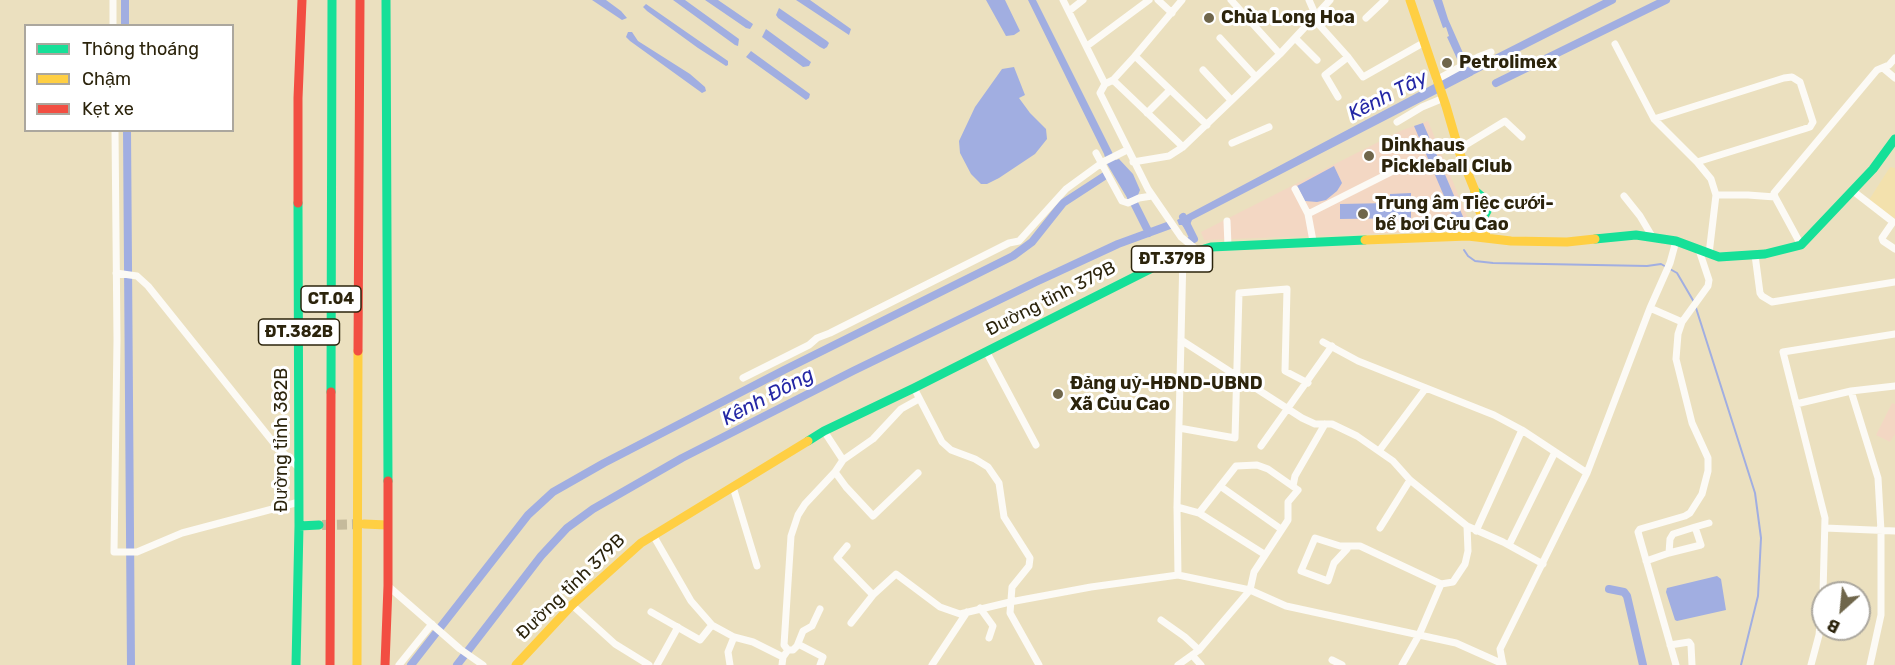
<!DOCTYPE html>
<meta charset="utf-8">
<style>
body{margin:0}
#map{position:relative;width:1895px;height:665px;overflow:hidden;background:#ebe0bf;font-family:Rubik,sans-serif}
canvas{display:block}
.legend{position:absolute;left:24px;top:24px;width:210px;height:108px;box-sizing:border-box;background:#fff;border:2px solid #aba79e;margin:0;padding:8px 10px;list-style:none;font-size:18px;color:#2c240c}
.legend li{display:flex;align-items:center;gap:12px;height:30px}
.legend b{width:30px;border:2px solid #aba79e}
.north{position:absolute;left:1811px;top:581px;width:60px;height:60px;box-sizing:border-box;background:#fff;border:2px solid #aba79e;border-radius:50%;rotate:207deg;font-size:16px;font-weight:700;line-height:24px;text-align:center;color:#2c240c}
.north::after{content:'';display:block;margin:auto;width:21px;height:27px;background:#6f664b;clip-path:polygon(50% 0,100% 100%,50% 72%,0 100%)}
</style>
<div id="map">
<canvas width="1895" height="665"></canvas>
<ul class="legend">
<li><b style="height:8px;background:#16e098"></b>Thông thoáng</li>
<li><b style="height:8px;background:#ffcf43"></b>Chậm</li>
<li><b style="height:8px;background:#f24e42"></b>Kẹt xe</li>
</ul>
<div class="north">B</div>
</div>
<script>
const context = document.querySelector('canvas').getContext('2d');
context.lineJoin = 'round';
function fillPath(path, color) { context.fillStyle = color; context.fill(path, 'evenodd'); }
const poly = rows => new Path2D(rows.map(r => 'M' + r).join(''));
function strokePath(path, color, width, dash) { context.strokeStyle = color; context.lineWidth = width; context.lineCap = dash ? 'butt' : 'round'; context.setLineDash(dash || []); context.stroke(path); }
function write(font, color, halo, rows, align = 'center') {
  context.font = font + ' Rubik,sans-serif'; context.lineWidth = 6; context.setLineDash([]); context.textBaseline = 'middle'; context.strokeStyle = halo; context.fillStyle = color; for (const [text, x, y, turn = 0] of rows) {
    context.save(); context.translate(x, y); context.rotate((+turn || 0) * Math.PI / 180); context.textAlign = isNaN(turn) ? turn : align; if (halo) context.strokeText(text, 0, 0); context.fillText(text, 0, 0); context.restore();
  }
}
const built = poly([
 [1890,167,1895,168,1895,219,1869,200]
]);
const green = poly([
 [1428,121,1469,221,1466,227,1443,231,1204,240,1201,232,1400,131],
 [1892,403,1895,404,1895,434,1890,442,1876,435]
]);
const water = poly([
 [592,0,606,0,621,11,627,18,622,20],
 [673,0,685,0,739,39,738,46,735,45],
 [705,0,718,0,753,24,752,26,750,29,746,28],
 [796,0,810,0,851,29,849,35],
 [986,0,1005,0,1020,31,1014,35,1006,36],
 [1028,0,1036,0,1116,160,1119,159,1133,174,1140,190,1138,195,1129,201,1107,164,1104,154],
 [1433,0,1442,0,1448,19,1463,53,1461,54,1463,59,1458,61,1447,37,1449,36,1446,27,1443,28],
 [646,4,728,61,728,65,726,66,698,48,647,11,643,7],
 [779,8,827,41,829,43,827,47,824,49,820,47,778,18,776,15],
 [766,29,811,62,809,66,803,67,762,37],
 [628,32,632,32,638,41,690,74,705,87,706,91,702,93,630,41,626,37],
 [751,51,810,94,809,98,806,100,746,57],
 [1468,66,1473,75,1192,220,1189,227,1185,229,1182,225,1179,225,1177,220],
 [1014,67,1025,95,1019,98,1030,113,1046,129,1047,139,1035,154,999,178,987,184,981,184,971,174,960,153,959,141,975,107,1002,69],
 [1423,123,1464,219,1464,226,1456,224,1414,126],
 [1334,166,1342,183,1337,191,1326,200,1317,202,1305,201,1297,186],
 [1411,193,1411,218,1340,219,1340,204,1390,203,1390,194],
 [1717,576,1721,579,1726,610,1677,621,1675,620,1666,592,1667,588]
]);
const stream = poly([
 [1464,250,1468,256,1475,261,1493,263,1647,266,1661,264,1677,273,1694,302],
 [1696,308,1755,493,1761,538,1758,596,1741,665]
]);
const canal = poly([
 [125,0,125,26],
 [1462,76,1612,0],
 [1496,83,1666,0],
 [127,130,131,665],
 [1131,197,1149,233],
 [1183,217,1194,239,1191,240],
 [1609,589,1624,592,1627,596,1643,665],
 [411,665,528,515,553,492,604,463,784,370,1013,256,1032,242,1063,203,1106,175],
 [457,665,541,556,567,528,593,509,682,458,853,371,1036,282,1118,244,1170,225]
]);
const primaryTunnel = poly([
 [322,525,364,524]
]);
const street = poly([
 [113,0,113,26],
 [1063,0,1105,84,1113,80,1183,147],
 [1158,0,1172,13],
 [1231,0,1280,54,1330,0],
 [1309,0,1316,16],
 [1069,11,1083,0],
 [1313,18,1348,57,1363,77,1423,43],
 [1366,18,1385,0],
 [1220,38,1256,77],
 [1295,38,1317,60],
 [1615,44,1654,119,1697,162,1804,129,1810,127,1813,122,1800,82,1792,77,1784,78,1654,119],
 [1087,46,1149,0],
 [1135,56,1207,125],
 [1883,68,1895,78],
 [1203,70,1231,100],
 [1113,80,1135,56,1182,0],
 [1436,80,1478,57,1491,52],
 [1105,84,1100,93,1148,189,1181,237,1197,250],
 [1338,97,1325,75,1348,57],
 [1147,113,1170,90],
 [1397,122,1422,107,1439,100],
 [115,130,117,340,114,552,137,552,182,533,299,502],
 [1232,143,1269,127],
 [1459,149,1505,121,1522,137],
 [1096,153,1122,201,1128,203,1139,198,1152,196],
 [1133,162,1169,156,1183,147,1280,54],
 [1697,162,1711,179,1716,195,1748,195,1775,197],
 [1295,189,1308,214],
 [1853,191,1893,222,1882,238,1883,241,1895,249],
 [1624,196,1640,216,1653,238],
 [1227,221,1228,246],
 [1313,241,1308,214,1413,161],
 [1801,245,1775,197,1774,193,1877,70,1889,65,1895,58],
 [1709,254,1716,195],
 [1755,255,1760,293,1762,296,1772,302,1895,282],
 [116,273,137,276,148,286,277,447,298,467],
 [1650,308,1682,322,1678,334,1676,359,1692,423,1708,458,1708,471,1702,494,1690,513,1685,516,1640,529,1638,532,1676,665],
 [1682,322,1708,286,1709,280,1699,250],
 [1181,340,1302,418,1315,424,1332,424,1357,436,1393,461,1410,480,1467,526,1503,542,1543,564],
 [1323,342,1358,361,1494,415,1522,430,1587,473],
 [986,351,1036,445],
 [743,378,809,345,817,338,830,333,1009,243,1019,241,1066,189,1103,162,1127,150],
 [914,388,942,442,951,450,975,459,988,467,999,483,1004,517,1030,558,1029,566,1012,587,1010,613,1039,665],
 [1851,391,1878,478,1881,531,1881,615,1870,665],
 [1796,404,1851,391,1895,386],
 [1179,428,1235,438,1239,293,1287,289,1285,371,1308,383],
 [824,431,843,460,835,472,846,487,873,516,918,473],
 [1261,446,1332,346],
 [1379,451,1426,388],
 [843,460,873,439,901,409,919,399],
 [1220,486,1281,529],
 [1293,486,1295,476,1325,424],
 [733,487,757,566],
 [1177,507,1199,513,1264,554],
 [1695,527,1709,523],
 [1380,528,1410,480],
 [1825,528,1895,531],
 [1476,531,1522,430],
 [653,535,691,601,712,625,734,637,753,642,783,657,782,665],
 [1509,545,1555,452],
 [847,546,837,558,873,595,896,574,940,607,960,614,1010,602,1091,587,1178,575,1250,590,1286,606,1456,643,1503,664],
 [1347,549,1334,563,1328,581,1301,571,1315,538,1340,546,1360,546,1441,584],
 [1646,561,1669,553,1670,539,1673,534,1695,527,1701,545,1669,553],
 [1178,575,1177,507,1183,255],
 [388,586,460,649,483,665],
 [1823,593,1825,518,1783,352,1895,334],
 [572,605,615,644,649,665],
 [980,608,993,626,989,638],
 [651,612,700,640,712,625],
 [1161,620,1185,637,1199,650],
 [851,623,873,595],
 [798,644,823,657,820,665],
 [1670,645,1689,642,1691,645,1692,665],
 [788,650,793,650,797,646,803,631,812,626,820,609],
 [1192,655,1201,665],
 [783,657,788,650,784,645,791,536,798,515,805,504,835,472],
 [1332,660,1342,665],
 [399,665,432,624],
 [657,665,678,627],
 [730,665,728,652,734,637],
 [932,665,967,612],
 [1178,665,1199,650,1250,590,1254,572,1288,520,1288,502,1298,490,1268,469,1257,465,1236,466,1199,513],
 [1402,665,1419,635,1441,584,1453,582,1465,564,1468,551,1467,526],
 [1503,665,1500,649,1587,473,1650,308,1670,263,1676,241],
 [1811,665,1819,635,1823,595]
]);
const fast = poly([
 [386,0,388,481],
 [1475,191,1481,196,1487,211,1483,218],
 [1595,239,1636,235,1676,241,1719,257,1765,254,1801,245,1873,169,1895,139],
 [331,392,332,0],
 [808,441,824,431,914,388,1168,260,1211,247,1365,240],
 [299,526,319,525],
 [296,665,299,526,298,203]
]);
const slow = poly([
 [1410,0,1446,106,1460,154,1475,191,1474,199,1483,218,1486,237],
 [1365,240,1468,236,1511,241,1567,242,1595,239],
 [364,524,387,525],
 [357,665,358,351],
 [516,665,572,605,641,543,808,441]
]);
const jam = poly([
 [298,203,298,98,302,0],
 [358,351,360,0],
 [330,665,331,392],
 [385,665,388,586,388,481]
]);
const markers = [
 [1209,18,6,"#6f664b"],
 [1447,63,6,"#6f664b"],
 [1369,156,6,"#6f664b"],
 [1363,214,6,"#6f664b"],
 [1058,394,6,"#6f664b"]
];
const shields = [
 [1172,259,81],
 [331,299,60],
 [299,332,81]
];
const shieldNames = [
 ["ĐT.379B",1172,259],
 ["CT.04",331,299],
 ["ĐT.382B",299,332]
];
const poiNames = [
 ["Chùa Long Hoa",1221,18],
 ["Petrolimex",1459,63],
 ["Dinkhaus",1381,146],
 ["Pickleball Club",1381,167],
 ["Trung âm Tiệc cưới-",1375,204],
 ["bể bơi Cửu Cao",1375,225],
 ["Đảng uỷ-HĐND-UBND",1070,384],
 ["Xã Củu Cao",1070,405]
];
const streetNames = [
 ["Đường tỉnh 379B",1051,299,-27],
 ["Đường tỉnh 382B",282,440,-90],
 ["Đường tỉnh 379B",571,587,-44]
];
const waterNames = [
 ["Kênh Tây",1388,96,-27],
 ["Kênh Đông",768,397,-28]
];
fillPath(built, '#f3e1ad');
fillPath(green, '#f3d7c3');
fillPath(water, '#a1aee1');
strokePath(stream, '#a1aee1', 2);
strokePath(canal, '#a1aee1', 8);
strokePath(primaryTunnel, '#c5ba9b', 10, [10, 5]);
strokePath(street, '#fcfaf5', 7);
strokePath(fast, '#16e098', 9);
strokePath(slow, '#ffcf43', 9);
strokePath(jam, '#f24e42', 9);
for (const [x, y, r, color] of markers) { const dot = new Path2D(); dot.arc(x, y, r, 0, 2 * Math.PI); context.fillStyle = color; context.fill(dot); strokePath(dot, '#fff', 2); }
for (const [x, y, w] of shields) { const box = new Path2D(); box.roundRect(x - w / 2, y - 13, w, 26, 4.5); context.fillStyle = '#fff'; context.fill(box); strokePath(box, '#2c240c', 1.5); }
write('bold 16px', '#2c240c', null, shieldNames);
write('bold 18px', '#2c240c', '#fff', poiNames, 'left');
write('18px', '#2c240c', '#fff', streetNames);
write('italic 20px', '#2427a5', '#fff', waterNames);
</script>
